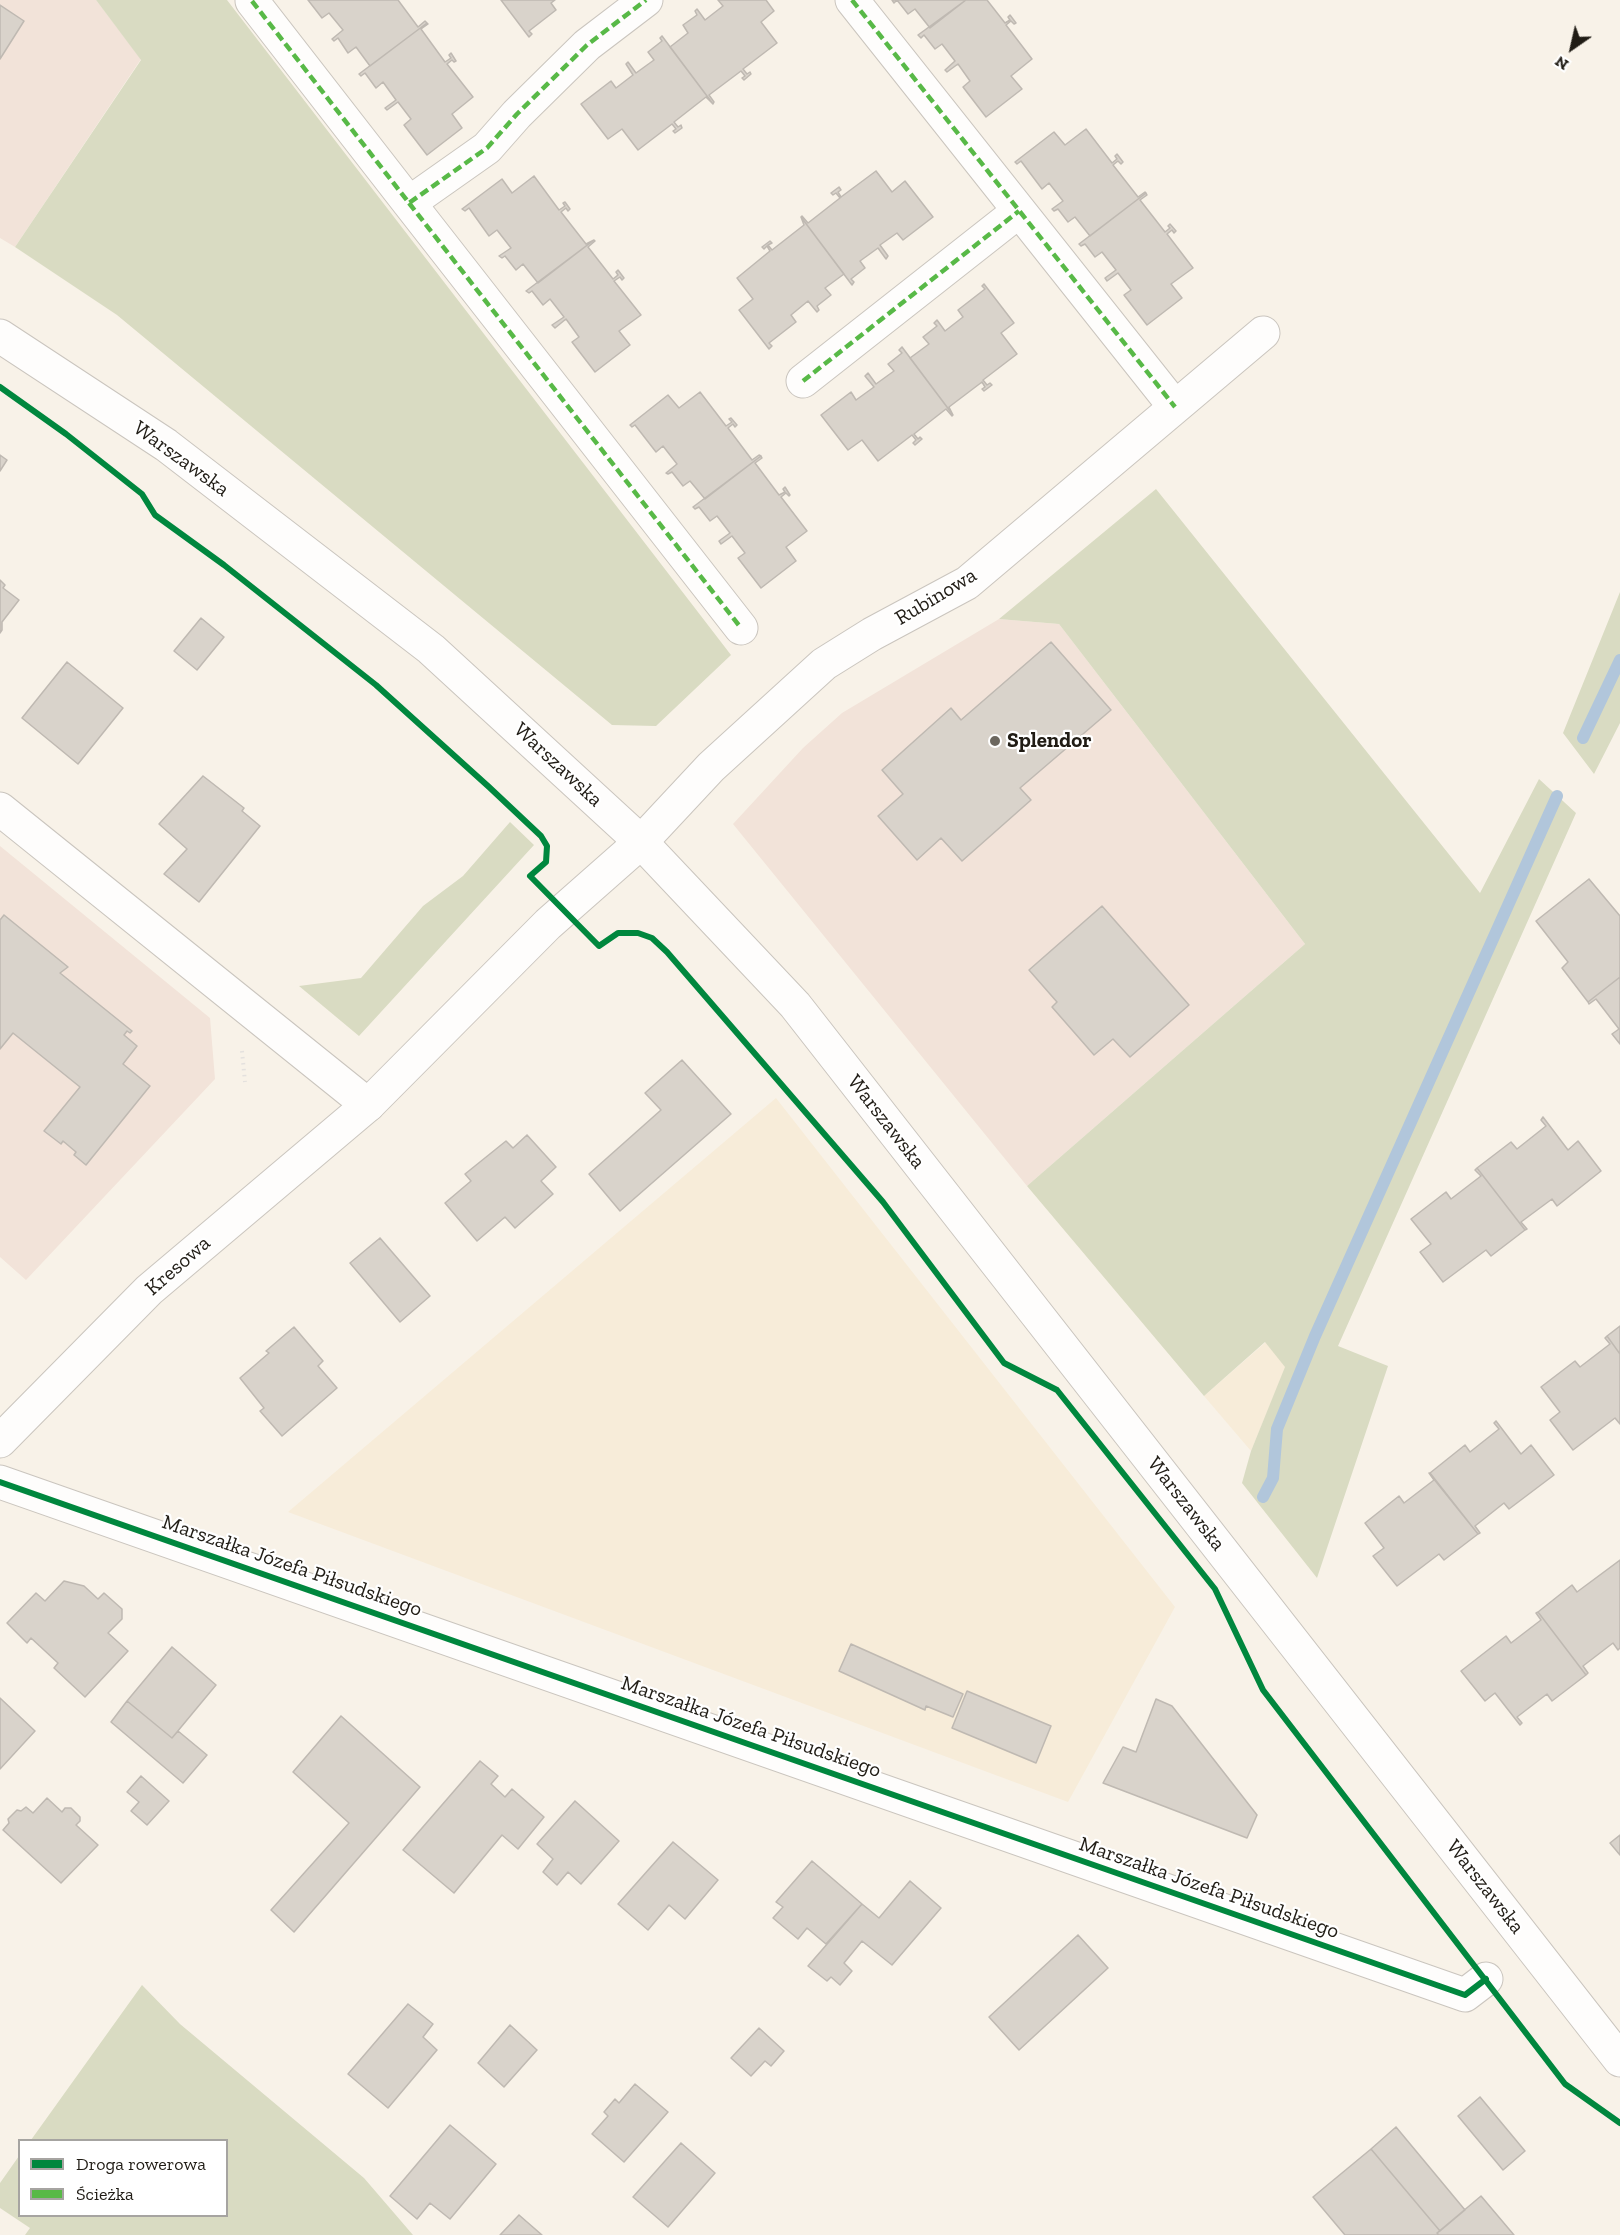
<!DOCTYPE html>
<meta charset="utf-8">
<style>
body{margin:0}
#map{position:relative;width:1620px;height:2235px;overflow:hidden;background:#f8f2e8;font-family:"Zilla Slab",serif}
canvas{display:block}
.legend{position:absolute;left:18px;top:2139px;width:210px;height:78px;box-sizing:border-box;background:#fff;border:2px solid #a6a4a1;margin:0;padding:8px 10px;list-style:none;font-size:18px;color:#201c15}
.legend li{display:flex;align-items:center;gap:12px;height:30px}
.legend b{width:30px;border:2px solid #a6a4a1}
.north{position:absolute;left:1542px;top:18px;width:60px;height:60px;-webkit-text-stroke:4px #fff;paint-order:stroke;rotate:214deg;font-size:16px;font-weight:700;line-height:24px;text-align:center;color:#201c15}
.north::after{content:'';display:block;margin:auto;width:21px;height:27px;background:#201c15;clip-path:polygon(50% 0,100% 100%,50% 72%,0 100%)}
</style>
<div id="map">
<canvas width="1620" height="2235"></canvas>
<ul class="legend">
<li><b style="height:8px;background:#00873e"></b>Droga rowerowa</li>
<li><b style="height:8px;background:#58b947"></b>Ścieżka</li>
</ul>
<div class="north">N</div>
</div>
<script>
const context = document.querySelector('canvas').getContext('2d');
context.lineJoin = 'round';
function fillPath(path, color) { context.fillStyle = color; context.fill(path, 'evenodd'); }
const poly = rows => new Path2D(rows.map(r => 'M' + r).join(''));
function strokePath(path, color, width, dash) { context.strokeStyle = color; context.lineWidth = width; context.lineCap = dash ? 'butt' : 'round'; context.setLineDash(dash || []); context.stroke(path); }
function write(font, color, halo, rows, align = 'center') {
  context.font = font + ' "Zilla Slab",serif'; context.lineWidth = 4.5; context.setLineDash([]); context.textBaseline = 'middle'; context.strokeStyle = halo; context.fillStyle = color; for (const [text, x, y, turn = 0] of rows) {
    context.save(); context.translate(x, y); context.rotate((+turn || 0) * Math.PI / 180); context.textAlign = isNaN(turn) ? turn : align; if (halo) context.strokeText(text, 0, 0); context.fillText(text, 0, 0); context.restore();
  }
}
const commercial = poly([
 [0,0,96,0,141,59,15,247,0,238],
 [999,619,1059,624,1305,944,1027,1186,733,824,803,748,842,713],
 [0,846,210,1018,215,1079,26,1280,0,1257]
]);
const built = poly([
 [776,1098,1175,1607,1068,1802,288,1512],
 [1266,1342,1286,1367,1251,1451,1204,1396]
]);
const green = poly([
 [96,0,227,0,731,655,656,726,612,725,117,315,15,247,141,60],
 [1156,489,1480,893,1539,779,1576,813,1338,1346,1388,1366,1317,1578,1242,1483,1251,1451,1285,1367,1265,1342,1204,1396,1027,1186,1305,944,1059,624,999,619],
 [1620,592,1620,723,1594,774,1563,733],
 [510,822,534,845,359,1036,299,986,361,978,423,906,463,876],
 [142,1985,180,2024,364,2178,413,2235,25,2235,30,2228,0,2208,0,2183,19,2156,20,2216,226,2216,226,2140,31,2140]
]);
const stream = poly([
 [1583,738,1620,660],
 [1263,1497,1273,1478,1277,1429,1315,1336,1557,796]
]);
const building = poly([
 [308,0,398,0,418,27,425,21,427,23,370,66,356,47,348,53,338,38,334,41,332,39,343,30,329,13,322,18,308,0],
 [501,0,555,0,551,3,556,10,529,31,532,34,529,37,501,0],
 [718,0,766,0,774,11,761,22,777,43,743,69,747,74,750,72,751,74,744,80,742,78,745,76,741,71,709,95,714,102,713,104,670,47,688,33,683,25,697,15,695,11,697,9,705,20,723,6,718,0],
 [892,0,966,0,930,28,915,9,908,14,897,0,894,3,892,0],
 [966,0,987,0,1005,23,1010,20,1008,17,1010,15,1016,23,1014,24,1011,21,1006,25,1032,59,1011,76,1022,89,986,117,963,87,970,81,958,64,947,72,945,70,955,61,942,44,935,49,924,35,921,38,918,35,966,0],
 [0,5,24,21,0,59,0,5],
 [427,23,428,24,421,29,445,62,451,58,449,55,451,53,456,61,454,62,452,60,447,64,473,97,452,114,462,128,427,155,404,125,411,119,398,102,387,110,385,108,396,100,383,82,376,88,365,73,361,76,359,74,427,23],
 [662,36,713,104,706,97,674,122,678,127,681,125,682,128,675,133,673,131,676,129,672,124,638,150,622,129,608,139,581,104,611,81,616,88,633,75,626,64,628,62,636,73,654,60,648,52,662,41,660,38,662,36],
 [1086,129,1112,163,1117,159,1115,156,1117,154,1123,162,1121,164,1118,161,1113,165,1138,197,1145,192,1146,193,1090,236,1075,217,1068,222,1058,209,1054,211,1052,209,1063,201,1049,183,1042,189,1021,161,1017,164,1015,162,1054,132,1065,145,1086,129],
 [876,171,892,192,905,181,933,217,903,240,897,233,880,245,888,256,886,259,878,248,860,261,865,268,851,279,854,282,852,285,801,217,802,216,808,223,840,198,836,193,833,195,831,193,839,187,841,190,838,192,841,197,876,171],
 [534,176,559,210,565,206,563,203,565,202,570,209,568,211,566,208,561,212,586,244,594,240,538,283,523,264,516,270,505,256,502,258,499,256,511,248,497,230,489,236,469,208,465,211,462,209,502,179,512,193,534,176],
 [1146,193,1147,195,1140,200,1165,232,1170,228,1168,226,1170,224,1176,231,1174,233,1172,230,1167,234,1193,268,1171,284,1182,298,1147,325,1124,295,1131,290,1118,273,1107,281,1105,278,1116,270,1102,252,1095,257,1085,244,1081,246,1079,244,1146,193],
 [801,217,844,274,825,288,831,295,817,306,819,310,817,312,808,301,791,315,796,322,769,343,772,346,769,349,739,310,753,299,737,278,770,251,767,246,764,249,762,247,770,241,772,243,768,245,772,250,804,225,801,217],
 [594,240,595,241,588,247,613,279,618,275,616,272,618,270,624,278,622,280,620,277,614,281,641,315,619,331,630,345,595,372,572,342,579,337,566,319,555,328,552,325,564,317,550,299,543,305,532,291,529,293,526,291,594,240],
 [984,284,1014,323,1001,333,1017,354,983,380,987,385,990,383,992,385,984,391,982,389,985,387,982,382,949,407,953,415,910,358,929,344,923,337,937,326,934,323,937,320,945,331,963,317,958,310,985,289,982,286,984,284],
 [902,347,953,415,952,416,946,409,914,434,918,439,920,437,922,439,915,445,913,443,916,440,912,435,878,461,862,440,848,450,821,415,851,392,856,400,874,387,865,376,868,373,876,384,894,371,888,364,902,353,899,350,902,347],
 [700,392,726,426,732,422,729,419,731,418,737,425,735,427,733,424,728,428,752,460,759,455,761,456,705,499,690,481,683,486,672,472,668,474,666,473,677,464,663,446,656,452,635,425,632,427,630,425,668,395,679,408,700,392],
 [0,455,7,460,0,471,0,455],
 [761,456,762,458,755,463,779,495,785,492,783,489,785,487,790,495,789,496,786,493,781,497,807,531,786,547,796,561,761,588,738,558,745,553,732,536,721,544,719,541,730,533,717,516,710,521,699,507,695,509,693,507,761,456],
 [0,580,5,585,3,588,19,600,2,622,2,630,0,633,0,580],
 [201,618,224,637,197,670,174,651,201,618],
 [1051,642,1111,710,1020,788,1031,800,962,861,941,838,917,860,878,816,903,794,882,770,951,708,961,720,1051,642],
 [67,662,123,708,78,764,22,718,67,662],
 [203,776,244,808,242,811,260,826,199,902,164,874,187,849,159,824,203,776],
 [1589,879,1620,916,1620,977,1588,1002,1562,968,1568,962,1536,921,1589,879],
 [1102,906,1189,1005,1130,1057,1113,1039,1094,1055,1052,1007,1057,1002,1029,970,1102,906],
 [4,915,68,967,60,973,132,1031,130,1033,127,1031,124,1035,137,1046,123,1064,150,1086,86,1165,74,1155,76,1152,63,1141,61,1144,44,1131,80,1087,13,1033,0,1049,0,920,4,915],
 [1620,977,1620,1044,1612,1034,1619,1029,1596,999,1589,1004,1588,1002,1620,977],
 [682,1060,731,1114,620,1211,589,1174,661,1110,645,1093,682,1060],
 [1543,1117,1568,1150,1578,1141,1601,1171,1557,1206,1552,1199,1521,1222,1527,1229,1525,1230,1477,1168,1511,1142,1517,1149,1546,1126,1541,1120,1543,1117],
 [527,1135,556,1167,541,1181,553,1194,515,1228,505,1217,477,1241,445,1203,471,1181,465,1174,506,1141,513,1148,527,1135],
 [1477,1168,1525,1230,1491,1256,1486,1250,1443,1282,1420,1252,1431,1244,1411,1219,1446,1192,1451,1199,1481,1176,1475,1170,1477,1168],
 [380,1238,430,1296,400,1322,350,1263,380,1238],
 [1620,1326,1620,1354,1607,1336,1620,1326],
 [294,1327,323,1361,318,1366,337,1388,282,1436,260,1411,264,1408,240,1378,269,1353,266,1351,294,1327],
 [1607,1336,1620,1354,1620,1424,1615,1418,1573,1450,1550,1420,1560,1412,1541,1387,1575,1361,1580,1367,1610,1344,1605,1338,1607,1336],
 [1496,1421,1521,1454,1531,1445,1554,1475,1509,1509,1504,1503,1475,1526,1480,1533,1478,1534,1430,1473,1465,1445,1470,1452,1499,1429,1494,1423,1496,1421],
 [1429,1473,1478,1534,1444,1560,1439,1554,1397,1586,1373,1556,1384,1548,1365,1523,1399,1496,1404,1503,1434,1480,1429,1473],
 [1620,1560,1620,1648,1618,1650,1613,1643,1583,1666,1588,1673,1586,1675,1538,1612,1572,1585,1577,1592,1620,1560],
 [64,1581,84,1586,98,1599,104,1593,122,1609,122,1619,108,1633,128,1651,85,1697,54,1668,58,1663,31,1638,27,1643,7,1623,36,1593,45,1601,64,1581],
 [1538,1612,1586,1675,1552,1701,1547,1694,1517,1717,1522,1723,1520,1725,1495,1693,1485,1701,1461,1671,1506,1636,1511,1643,1541,1620,1536,1613,1538,1612],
 [851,1644,963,1694,953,1717,926,1706,925,1710,839,1671,851,1644],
 [172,1647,216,1685,172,1738,127,1701,172,1647],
 [967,1691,1051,1726,1036,1763,952,1728,967,1691],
 [0,1698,35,1731,0,1769,0,1698],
 [1156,1699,1172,1706,1257,1815,1247,1838,1103,1783,1123,1747,1136,1752,1156,1699],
 [127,1701,172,1738,178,1731,207,1755,183,1783,111,1722,127,1701],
 [341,1716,420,1787,294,1932,271,1910,349,1823,293,1772,341,1716],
 [480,1761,498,1776,491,1784,505,1797,512,1789,544,1817,518,1849,502,1835,454,1893,403,1850,480,1761],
 [141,1776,169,1801,147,1825,131,1811,139,1802,127,1792,141,1776],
 [47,1798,62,1812,65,1808,71,1808,80,1817,80,1821,76,1825,98,1845,61,1883,3,1830,9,1823,8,1819,17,1810,21,1811,26,1807,33,1813,47,1798],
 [575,1801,619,1841,581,1884,568,1872,557,1885,543,1872,553,1859,537,1844,575,1801],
 [1620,1835,1620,1855,1610,1843,1620,1835],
 [673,1842,718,1880,685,1919,669,1905,648,1930,618,1904,673,1842],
 [812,1861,862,1904,826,1944,807,1928,798,1939,773,1918,783,1907,776,1902,812,1861],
 [910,1881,941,1908,892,1965,862,1941,844,1963,852,1971,840,1985,831,1977,827,1981,808,1966,862,1904,879,1918,910,1881],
 [1078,1935,1108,1968,1019,2050,989,2017,1078,1935],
 [408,2004,433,2024,423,2037,437,2050,388,2108,348,2074,408,2004],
 [510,2025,537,2050,504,2087,478,2063,510,2025],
 [759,2028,784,2051,771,2066,765,2061,751,2076,731,2058,759,2028],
 [635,2084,668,2112,624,2162,592,2134,608,2116,604,2112,615,2099,619,2103,635,2084],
 [1480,2097,1525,2151,1503,2170,1458,2116,1480,2097],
 [450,2125,496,2164,450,2219,430,2203,417,2219,390,2196,450,2125],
 [1396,2127,1465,2210,1440,2231,1371,2149,1396,2127],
 [681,2143,715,2173,668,2227,633,2197,681,2143],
 [1371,2149,1440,2231,1437,2233,1439,2235,1345,2235,1313,2197,1371,2149],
 [1481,2196,1514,2235,1439,2235,1437,2233,1481,2196],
 [519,2215,542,2235,500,2235,519,2215]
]);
const path = poly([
 [242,1051,245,1082]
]);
const street = poly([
 [852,0,1175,407],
 [252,1,409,203,487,148,517,114,587,45,646,0],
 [409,203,741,628],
 [803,381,1019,211],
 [0,809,368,1105],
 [641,842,711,767,824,664,872,634,967,583,1263,333],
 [0,1482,1465,1995,1486,1979]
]);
const secondary = poly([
 [0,336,166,445,431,649,641,842,795,1005,1620,2060],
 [0,1441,149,1290,368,1105,548,924,641,842]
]);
const quiet = poly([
 [852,0,1175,407],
 [252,1,409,203,487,148,517,114,587,45,646,0],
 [409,203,741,628],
 [803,381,1019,211]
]);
const cycleway = poly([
 [0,387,66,434,142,494,155,515,224,565,376,685,489,787,541,836,547,846,546,862,530,876,599,946,618,933,638,933,652,938,667,952,883,1202,1004,1363,1057,1390,1215,1589,1263,1690,1565,2084,1620,2123],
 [0,1482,1465,1995,1486,1979]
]);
const markers = [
 [995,741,6,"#6c675f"]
];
const streetNames = [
 ["Warszawska",181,459,36],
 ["Rubinowa",936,597,-31],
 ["Warszawska",558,765,43],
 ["Warszawska",886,1122,52],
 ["Kresowa",178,1266,-41],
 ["Warszawska",1186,1504,52],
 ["Marszałka Józefa Piłsudskiego",292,1566,19],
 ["Marszałka Józefa Piłsudskiego",751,1727,19],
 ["Warszawska",1485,1887,52],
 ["Marszałka Józefa Piłsudskiego",1209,1888,19]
];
const poiNames = [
 ["Splendor",1007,741]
];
fillPath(commercial, '#f2e3d9');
fillPath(built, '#f7ecd9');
fillPath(green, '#d9dbc2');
strokePath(stream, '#b1c6db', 12);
fillPath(building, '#d9d3cb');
strokePath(building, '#bfb9b2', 1.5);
strokePath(street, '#cac5be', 35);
strokePath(secondary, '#cac5be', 35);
strokePath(path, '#e4e1de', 4, [1.5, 4.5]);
strokePath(street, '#fefdfc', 33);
strokePath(secondary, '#fefdfc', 33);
strokePath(quiet, '#58b947', 4.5, [9, 4.5]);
strokePath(cycleway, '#00873e', 6);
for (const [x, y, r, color] of markers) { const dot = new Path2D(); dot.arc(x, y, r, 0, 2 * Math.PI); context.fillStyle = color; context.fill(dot); strokePath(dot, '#fff', 2); }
write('21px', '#201c15', '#fff', streetNames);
write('bold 21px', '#201c15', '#fff', poiNames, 'left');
</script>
